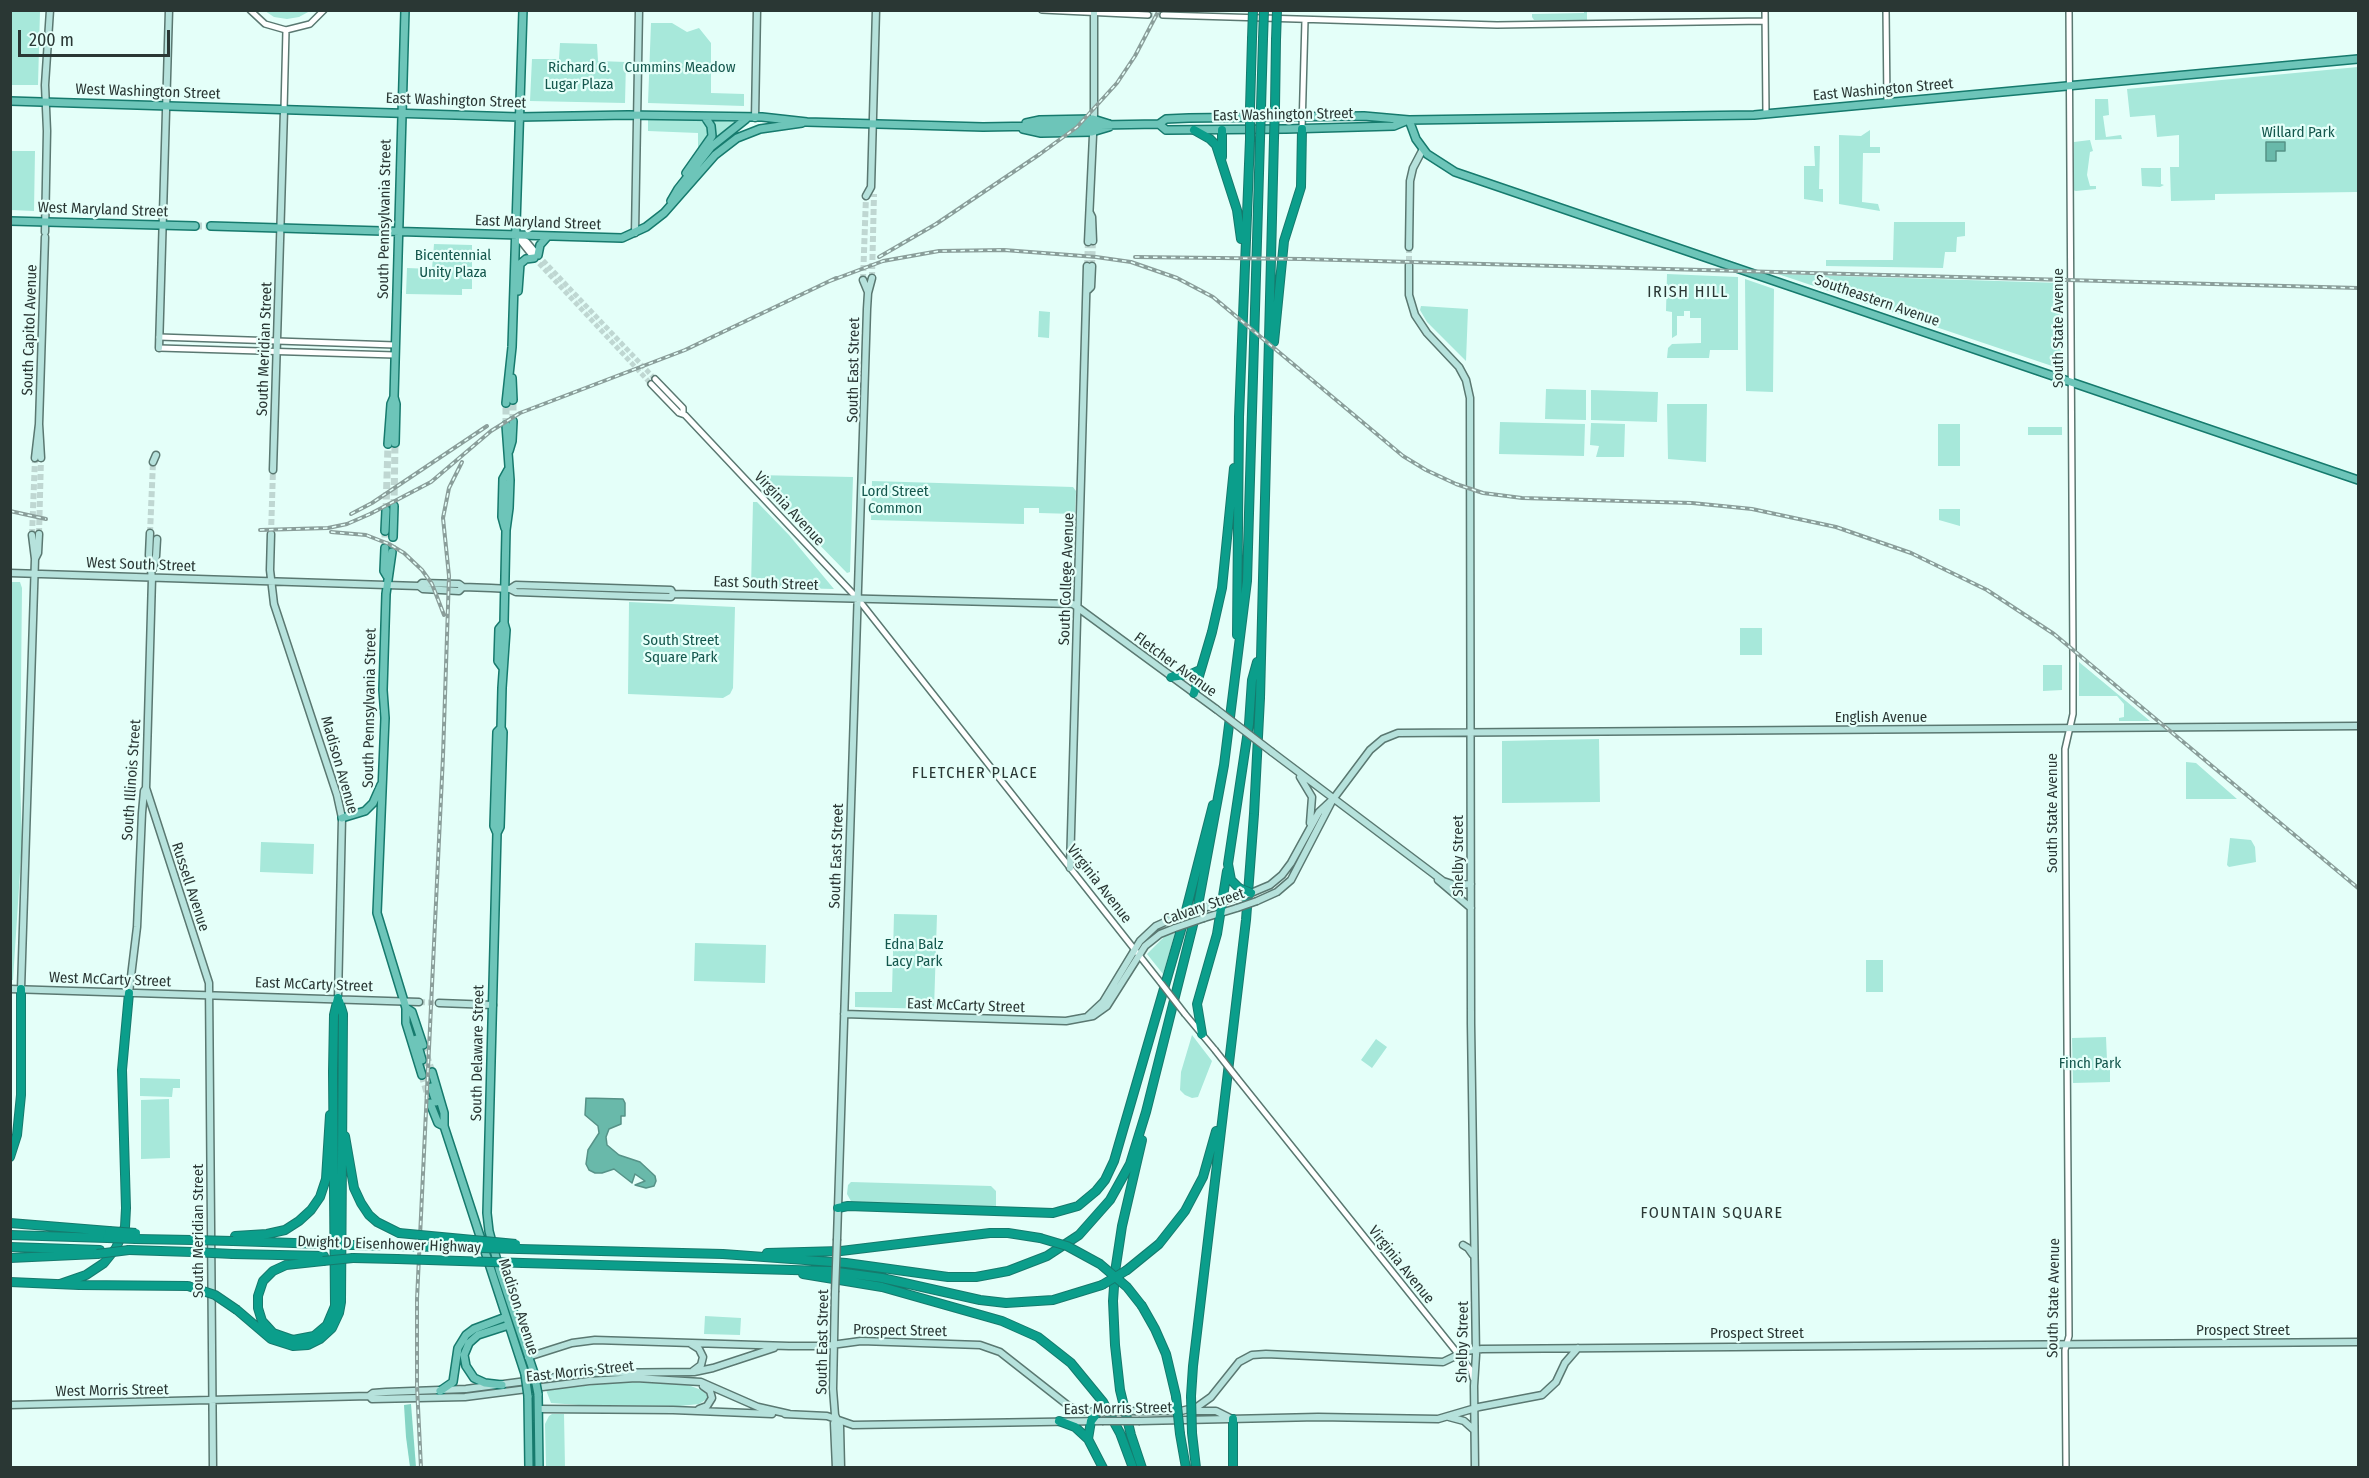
<!DOCTYPE html>
<style>
body{margin:0}
#map{position:relative;width:2369px;height:1478px;overflow:hidden;background:#e4fff9;font-family:"Fira Sans Condensed",sans-serif}
canvas{display:block}
.frame{position:absolute;inset:0;border:12px solid #2a3734;pointer-events:none}
.scale{position:absolute;left:18px;top:30px;width:152px;height:27px;box-sizing:border-box;border:3px solid #2a3734;border-top:0;padding-left:8px;font-size:18px;line-height:21px;white-space:nowrap;color:#2a3734;-webkit-text-stroke:4px #e4fff9;paint-order:stroke}
</style>
<div id="map">
<canvas width="2369" height="1478"></canvas>
<div class="frame"></div>
<div class="scale">200 m</div>
</div>
<script>
const context = document.querySelector('canvas').getContext('2d');
context.lineJoin = 'round';
function fillPath(path, color) { context.fillStyle = color; context.fill(path, 'evenodd'); }
const poly = rows => new Path2D(rows.map(r => 'M' + r).join(''));
function strokePath(path, color, width, dash) { context.strokeStyle = color; context.lineWidth = width; context.lineCap = dash ? 'butt' : 'round'; context.setLineDash(dash || []); context.stroke(path); }
function write(font, color, halo, rows, align = 'center') {
  context.font = font + ' "Fira Sans Condensed",sans-serif'; context.lineWidth = 4.5; context.setLineDash([]); context.textBaseline = 'middle'; context.strokeStyle = halo; context.fillStyle = color; for (const [text, x, y, turn = 0] of rows) {
    context.save(); context.translate(x, y); context.rotate((+turn || 0) * Math.PI / 180); context.textAlign = isNaN(turn) ? turn : align; if (halo) context.strokeText(text, 0, 0); context.fillText(text, 0, 0); context.restore();
  }
}
const green = poly([
 [11,10,40,11,38,85,11,85],
 [265,11,310,11,299,17,287,19,274,17],
 [1584,11,1587,11,1587,20,1534,20,1532,17,1532,14,1584,13],
 [651,23,672,23,687,32,699,28,711,43,711,93,744,94,744,106,648,103],
 [560,43,597,44,598,61,626,62,625,103,530,101,532,59,559,59],
 [2358,67,2358,192,2215,194,2215,200,2171,201,2170,167,2179,167,2179,135,2157,137,2155,115,2130,117,2127,89],
 [2095,99,2108,99,2109,115,2103,116,2106,137,2121,135,2122,139,2095,140],
 [648,119,733,120,737,121,716,138,707,136,698,149,698,133,648,131],
 [1870,130,1870,147,1880,147,1880,153,1863,153,1862,202,1878,204,1880,211,1839,204,1839,135,1861,136],
 [2090,140,2093,151,2090,152,2087,175,2090,186,2096,186,2096,189,2076,191,2073,190,2074,142],
 [1814,146,1820,146,1819,189,1823,189,1823,202,1804,199,1804,166,1815,166],
 [11,151,35,151,34,211,11,210],
 [2141,168,2161,168,2161,184,2164,185,2160,187,2142,186],
 [1894,222,1965,222,1965,236,1957,237,1956,252,1945,252,1943,268,1826,266,1826,260,1893,260],
 [434,244,472,245,472,289,462,289,462,295,406,294,407,268,432,269],
 [1667,274,1738,277,1738,350,1710,350,1709,358,1667,358,1668,348,1672,344,1701,343,1701,318,1690,318,1690,311,1684,311,1684,316,1677,316,1677,335,1672,338,1672,312,1666,311],
 [1778,274,2061,283,2061,369],
 [1745,279,1774,289,1773,392,1746,391],
 [1421,306,1468,309,1466,361,1427,322,1420,310],
 [1039,311,1050,312,1049,338,1038,337],
 [1546,389,1586,390,1586,420,1545,419],
 [1591,390,1658,392,1657,422,1591,420],
 [1667,404,1707,404,1706,462,1668,459],
 [1500,422,1585,424,1584,456,1499,454],
 [1591,423,1625,424,1624,457,1596,457,1599,446,1590,445],
 [1938,424,1960,424,1960,466,1938,466],
 [2028,427,2062,427,2062,435,2028,435],
 [755,475,853,477,850,572,847,573,764,488,766,485],
 [872,481,1073,487,1076,491,1075,514,1039,513,1039,508,1024,508,1024,524,871,520],
 [753,502,757,502,789,535,834,589,751,587],
 [1939,509,1960,509,1960,526,1939,520],
 [11,582,20,582,22,588,20,778,22,841,13,980,11,980],
 [629,602,735,607,733,688,730,694,723,698,628,694],
 [1740,628,1762,628,1762,655,1740,655],
 [2079,662,2150,721,2119,721,2119,718,2124,717,2124,704,2117,696,2079,696],
 [2043,665,2062,665,2062,690,2043,691],
 [1599,739,1600,802,1502,803,1502,741],
 [2186,762,2196,763,2237,799,2186,799],
 [2230,838,2251,840,2255,847,2256,862,2229,867,2227,865],
 [261,842,314,844,313,874,260,872],
 [894,914,937,915,934,1009,855,1007,855,992,892,992],
 [1175,933,1163,974,1147,954,1165,936],
 [695,943,766,945,765,983,694,981],
 [1866,960,1883,960,1883,992,1866,992],
 [1192,1035,1212,1061,1198,1097,1192,1098,1185,1095,1180,1090,1181,1072],
 [2106,1037,2107,1060,2110,1064,2110,1082,2073,1083,2072,1038],
 [1376,1039,1387,1047,1372,1068,1361,1060],
 [140,1078,180,1079,180,1088,173,1088,172,1097,140,1096],
 [169,1099,170,1158,141,1159,141,1100],
 [851,1182,991,1186,996,1191,996,1209,852,1203,847,1194,848,1185],
 [705,1316,741,1318,740,1335,704,1334],
 [621,1382,683,1383,704,1391,707,1395,707,1399,699,1404,680,1406,579,1405,551,1403,546,1390],
 [552,1414,564,1414,565,1467,546,1467,545,1424,549,1416]
]);
const forest = poly([
 [411,1404,416,1467,410,1467,406,1437,404,1405]
]);
const water = poly([
 [2266,142,2285,142,2285,151,2276,151,2276,161,2266,161,2266,142],
 [586,1098,623,1099,625,1103,625,1116,621,1116,621,1124,609,1129,606,1137,607,1145,619,1155,640,1162,655,1176,656,1181,654,1186,646,1188,635,1185,645,1181,635,1174,632,1183,614,1169,602,1173,595,1173,589,1170,586,1164,588,1150,599,1133,598,1126,585,1115,586,1098]
]);
const tertiaryTunnel = poly([
 [1148,15,1163,15],
 [538,255,655,379],
 [534,258,651,384]
]);
const secondaryTunnel = poly([
 [1409,247,1409,265],
 [1087,266,1088,242],
 [1092,266,1093,241],
 [872,278,874,194],
 [863,280,866,196],
 [150,533,153,462],
 [39,534,41,458],
 [271,534,273,470],
 [32,535,35,458],
 [419,1002,439,1003]
]);
const primaryTunnel = poly([
 [195,226,211,226],
 [513,421,513,400],
 [506,425,506,403],
 [394,506,395,443],
 [386,510,388,444],
 [385,548,385,531],
 [392,552,393,537],
 [423,1045,432,1072],
 [422,1060,431,1087],
 [422,1075,430,1103]
]);
const tertiary = poly([
 [250,10,265,24,286,30,310,24,324,10],
 [1042,10,1148,15],
 [1765,10,1766,114],
 [1886,10,1887,103],
 [1163,15,1497,25,1765,21],
 [284,110,286,30],
 [1302,129,1305,20],
 [517,236,527,242,538,255],
 [519,239,534,258],
 [159,337,395,345],
 [159,348,395,355],
 [655,379,683,408,683,413],
 [651,384,679,413,685,415,858,599,1161,983],
 [1185,1014,1215,1050],
 [1237,1078,1471,1370,1473,1378],
 [2066,1468,2065,1350,2069,1336,2068,1185,2065,749,2073,714,2073,658,2069,10]
]);
const secondary = poly([
 [755,118,757,10],
 [866,196,871,187,876,10],
 [1090,213,1092,217,1093,241],
 [45,232,47,131,45,85,50,10],
 [635,233,639,10],
 [1088,242,1094,114,1094,10],
 [1409,247,1410,181,1413,168,1423,149],
 [1409,265,1409,295,1415,315,1427,333,1459,367,1466,380,1470,398,1471,1024,1476,1355,1474,1386,1475,1468],
 [863,280,868,292],
 [1088,290,1091,287,1092,266],
 [159,348,169,10],
 [35,458,39,424],
 [41,458,39,424,45,237],
 [153,462,156,455],
 [273,470,284,110],
 [271,534,270,570,274,604,337,795,342,818,338,998],
 [35,559,38,553,39,534],
 [153,569,156,556,157,539],
 [10,573,386,585,419,586,422,583,459,584,463,587],
 [419,586,423,589,459,591,463,587,491,588,510,589,516,592,630,596,671,597,673,594,1073,604,1216,709],
 [510,589,516,585,671,590,673,594],
 [1272,752,1443,881,1455,885,1471,884],
 [1300,777,1312,797,1310,823],
 [146,788,209,983,213,1468],
 [1070,868,1087,266],
 [1438,880,1471,908],
 [1251,893,1270,885,1282,875,1291,863,1319,812,1334,798,1370,750,1383,739,1398,733,2358,726],
 [1257,901,1277,892,1291,880,1332,801],
 [1207,907,1237,897],
 [1204,918,1237,908],
 [10,989,419,1002],
 [21,989,35,559,32,535],
 [129,993,137,927,142,813,144,791,146,788,152,578,149,555,150,533],
 [439,1003,493,1005],
 [844,1014,1066,1021,1093,1016,1107,1006,1145,946,1160,934,1175,928],
 [1088,1016,1103,1002,1140,941,1156,926,1176,917],
 [837,1239,867,309,868,293,872,278],
 [1463,1245,1468,1248,1473,1255],
 [835,1292,833,1389,835,1415,840,1426,841,1468],
 [691,1344,699,1349,703,1357,701,1365,693,1371],
 [528,1357,572,1343,595,1340,789,1346,824,1346,861,1341,980,1345,1000,1352,1070,1407,1080,1411,1098,1412],
 [369,1396,373,1393,386,1392,466,1389,587,1373,694,1372,713,1368,774,1348],
 [10,1405,369,1396,372,1399,465,1397,589,1381,636,1378,701,1382,758,1407,789,1414],
 [539,1409,673,1410,772,1414],
 [699,1409,707,1406,712,1398,710,1391,703,1386],
 [1136,1411,1181,1411,1197,1407,1211,1397,1239,1362,1252,1355,1266,1354,1443,1362,1466,1351,1482,1349,2358,1342],
 [1193,1411,1216,1411,1232,1419],
 [785,1414,827,1416,853,1425,1102,1421],
 [1449,1417,1464,1421,1474,1430],
 [836,1419,834,1423,836,1468],
 [1140,1421,1318,1417,1438,1419,1479,1407,1542,1395,1556,1382,1565,1363,1578,1348]
]);
const primary = poly([
 [10,101,519,117,628,115,762,117,807,122,983,127,1159,124,1166,119,1189,118,1364,116,1409,120,1754,115,2358,59],
 [1409,120,1416,139,1427,154,1455,172,2358,480],
 [1026,123,1040,120,1093,119,1109,124],
 [1159,124,1166,130,1286,129,1394,126,1406,121],
 [1023,129,1041,133,1092,132,1109,127],
 [686,173,712,136,711,126,705,117],
 [671,201,678,189,711,147,746,119],
 [10,221,195,226],
 [211,226,622,238,646,227,664,213,715,155,737,138,760,129,802,123],
 [538,255,540,245,547,237],
 [518,291,520,264,526,259,534,258],
 [512,378,513,400],
 [506,403,512,347,523,10],
 [506,425,510,480,509,508,506,530,504,623,506,630,502,688,501,728,503,732,500,827,497,833,487,1213,489,1231,500,1272,534,1373],
 [395,443,396,404,394,397,405,10],
 [388,444,391,404,394,397],
 [509,451,512,441,513,421],
 [505,528,502,517,503,479,508,470],
 [385,531,386,510],
 [393,537,394,506],
 [385,548,384,571,387,576],
 [392,552,386,594,383,690,385,718,377,913,406,1008,406,1023,422,1075],
 [503,668,498,661,499,629,504,623],
 [342,818,365,811,373,803,381,785],
 [497,833,494,826,497,732,501,728],
 [406,1008,412,1012,423,1045],
 [416,1039,422,1060],
 [432,1072,444,1113,444,1126,525,1374],
 [431,1087,436,1102],
 [430,1103,438,1123,444,1126],
 [502,1385,485,1383,474,1378,466,1366,464,1355,469,1343,478,1335,509,1325],
 [440,1391,453,1382,458,1348,466,1335,474,1329,506,1317],
 [538,1394,539,1468],
 [528,1396,529,1468]
]);
const motorway = poly([
 [1275,107,1276,40],
 [1250,108,1252,39],
 [1261,108,1263,39],
 [1194,130,1210,139,1216,145,1237,210,1241,239],
 [1222,157,1222,130],
 [1274,342,1284,241,1301,187,1302,129],
 [1237,635,1239,417,1250,139],
 [1171,677,1191,674,1200,670],
 [1194,693,1212,632,1222,588,1234,468],
 [1239,888,1231,880,1228,864,1249,724,1252,680,1257,662],
 [1202,1034,1197,1004,1217,934,1227,871],
 [345,1136,354,1188,361,1203,369,1215,377,1222,399,1233],
 [1142,1140,1122,1226,1115,1272,1113,1301,1115,1345,1120,1390,1131,1435,1142,1468],
 [10,1157,17,1135,21,1095,21,989],
 [838,1208,848,1206,1053,1213,1078,1206,1096,1191,1105,1180,1114,1161,1181,930,1213,805],
 [10,1223,109,1231],
 [10,1235,107,1238],
 [235,1236,267,1234,285,1230,299,1221,311,1210,320,1197,326,1179,330,1115],
 [136,1239,192,1240],
 [233,1241,324,1244],
 [353,1245,398,1246],
 [10,1247,100,1250],
 [519,1249,723,1254,846,1263,948,1277,976,1277,1008,1271,1047,1256,1079,1235,1110,1200,1130,1164,1146,1112,1198,905,1224,765,1247,581,1260,139],
 [129,1250,192,1252],
 [767,1253,841,1251,990,1233,1008,1233,1040,1238],
 [233,1254,324,1256],
 [10,1258,97,1254],
 [353,1258,397,1259],
 [323,1261,286,1265,273,1271,263,1281,258,1296,258,1308,262,1321,273,1333,293,1340,314,1336,327,1325,335,1306,333,1072,334,1015,338,998],
 [523,1263,830,1271,882,1278,980,1300,1006,1303,1053,1300,1102,1285],
 [1127,1270,1159,1244,1185,1211,1203,1177,1216,1131],
 [803,1274,882,1287,1002,1321,1038,1337,1071,1363,1103,1402,1120,1433,1133,1468],
 [10,1282,79,1285,188,1286],
 [60,1284,86,1275,104,1263,116,1248,125,1227,126,1208,122,1070,129,993],
 [1142,1306,1155,1329,1166,1354,1176,1396],
 [237,1310,271,1339,293,1346,308,1345,320,1339,332,1328,339,1313,341,1302,343,1014,339,1001],
 [1191,1396,1193,1366,1246,920,1254,814,1260,698,1274,138],
 [1233,1419,1233,1468],
 [1059,1421,1075,1427,1088,1439,1103,1468],
 [1192,1433,1196,1468],
 [1180,1434,1186,1468],
 [1088,1439,1091,1421,1098,1412]
]);
const rail = poly([
 [879,257,936,224,1040,154,1077,127,1117,83,1135,56,1159,10],
 [1135,257,1302,259,2358,288],
 [830,281,883,261,939,251,1004,250,1096,257,1131,262,1177,278,1213,297,1403,456,1426,470,1456,484,1483,493,1522,498,1692,503,1752,509,1836,527,1911,553,1987,590,2054,634,2358,888],
 [10,511,46,519],
 [351,514,372,503,487,426],
 [260,530,328,528,347,524,370,514,431,482,491,431,520,413,685,350,836,278],
 [331,532,366,535,389,544,404,553,422,570,432,584,444,615],
 [421,1468,417,1386,417,1299,443,756,449,576,443,518,449,488,462,462]
]);
const tertiaryBridge = poly([
 [1161,983,1185,1014],
 [1215,1050,1237,1078]
]);
const secondaryBridge = poly([
 [1216,709,1272,752],
 [1237,897,1251,893],
 [1237,908,1257,901],
 [1176,917,1207,907],
 [1175,928,1204,918],
 [835,1292,837,1239],
 [1098,1412,1136,1411],
 [1102,1421,1140,1421]
]);
const primaryBridge = poly([
 [534,1373,538,1394],
 [525,1374,528,1396]
]);
const motorwayBridge = poly([
 [1252,39,1253,10],
 [1263,39,1264,10],
 [1276,40,1277,10],
 [1274,138,1275,107],
 [1250,139,1250,108],
 [1260,139,1261,108],
 [1239,888,1251,893],
 [109,1231,136,1233],
 [399,1233,516,1244],
 [107,1238,136,1239],
 [1040,1238,1067,1246,1100,1264,1127,1287,1142,1306],
 [192,1240,233,1241],
 [324,1244,353,1245],
 [398,1246,519,1249],
 [192,1252,233,1254],
 [97,1254,129,1250],
 [397,1259,523,1263],
 [323,1261,353,1258],
 [1102,1285,1127,1270],
 [188,1286,215,1295,237,1310],
 [1176,1396,1180,1434],
 [1191,1396,1192,1433]
]);
const parkNames = [
 ["Richard G.",579,68],
 ["Lugar Plaza",579,85],
 ["Cummins Meadow",680,68],
 ["Willard Park",2298,133],
 ["Bicentennial",453,256],
 ["Unity Plaza",453,273],
 ["Lord Street",895,492],
 ["Common",895,509],
 ["South Street",681,641],
 ["Square Park",681,658],
 ["Edna Balz",914,945],
 ["Lacy Park",914,962],
 ["Finch Park",2090,1064]
];
const streetNames = [
 ["East Washington Street",1883,90,-5],
 ["West Washington Street",148,92,2],
 ["East Washington Street",456,101,2],
 ["East Washington Street",1283,115,-1],
 ["West Maryland Street",103,210,2],
 ["South Pennsylvania Street",385,219,-89],
 ["East Maryland Street",538,223,2],
 ["Southeastern Avenue",1877,301,19],
 ["South State Avenue",2059,328,-90],
 ["South Capitol Avenue",30,330,-88],
 ["South Meridian Street",265,349,-88],
 ["South East Street",854,370,-89],
 ["Virginia Avenue",789,509,47],
 ["West South Street",141,565,2],
 ["South College Avenue",1067,579,-88],
 ["East South Street",766,584,2],
 ["Fletcher Avenue",1175,665,36],
 ["South Pennsylvania Street",370,708,-89],
 ["English Avenue",1881,718],
 ["Madison Avenue",339,765,74],
 ["South Illinois Street",132,780,-86],
 ["South State Avenue",2053,813,-90],
 ["South East Street",837,856,-88],
 ["Shelby Street",1459,856,-90],
 ["Virginia Avenue",1099,884,52],
 ["Russell Avenue",190,887,72],
 ["Calvary Street",1204,907,-19],
 ["West McCarty Street",110,980,2],
 ["East McCarty Street",314,985,2],
 ["East McCarty Street",966,1006,2],
 ["South Delaware Street",478,1053,-89],
 ["South Meridian Street",199,1231,-90],
 ["Dwight D Eisenhower Highway",389,1245,2],
 ["Virginia Avenue",1401,1265,51],
 ["South State Avenue",2054,1298,-89],
 ["Madison Avenue",518,1307,72],
 ["Prospect Street",900,1331,1],
 ["Prospect Street",2243,1331],
 ["Prospect Street",1757,1334],
 ["South East Street",823,1342,-89],
 ["Shelby Street",1463,1342,-89],
 ["East Morris Street",580,1372,-6],
 ["West Morris Street",112,1391,-1],
 ["East Morris Street",1118,1409,-1]
];
const neighbourhoodNames = [
 ["IRISH HILL",1688,293],
 ["FLETCHER PLACE",975,774],
 ["FOUNTAIN SQUARE",1712,1214]
];
fillPath(green, '#a7e8da');
fillPath(forest, '#84d4c4');
fillPath(water, '#69b9aa');
strokePath(water, '#569287', 1.5);
strokePath(tertiaryTunnel, '#bfd7d2', 5, [5, 2.5]);
strokePath(secondaryTunnel, '#bfd7d2', 6, [6, 3]);
strokePath(primaryTunnel, '#bfd7d2', 7, [7, 3.5]);
strokePath(tertiary, '#5a7871', 8);
strokePath(secondary, '#5a7871', 9);
strokePath(primary, '#167a6d', 10);
strokePath(motorway, '#167a6d', 10);
strokePath(tertiary, '#fff', 5);
strokePath(secondary, '#b6e2dc', 6);
strokePath(primary, '#6dc5b9', 7);
strokePath(motorway, '#0b9e8b', 8);
strokePath(rail, '#8a9e9a', 4);
strokePath(rail, '#e4fff9', 1.5, [4.5]);
strokePath(tertiaryBridge, '#5a7871', 8, []);
strokePath(secondaryBridge, '#5a7871', 9, []);
strokePath(primaryBridge, '#167a6d', 10, []);
strokePath(motorwayBridge, '#167a6d', 10, []);
strokePath(tertiaryBridge, '#fff', 5);
strokePath(secondaryBridge, '#b6e2dc', 6);
strokePath(primaryBridge, '#6dc5b9', 7);
strokePath(motorwayBridge, '#0b9e8b', 8);
write('15px', '#14574d', '#e4fff9', parkNames);
write('15px', '#2a3734', '#e4fff9', streetNames);
context.letterSpacing = '1.5px';
write('16px', '#2a3734', '#e4fff9', neighbourhoodNames);
context.letterSpacing = '0px';
</script>
